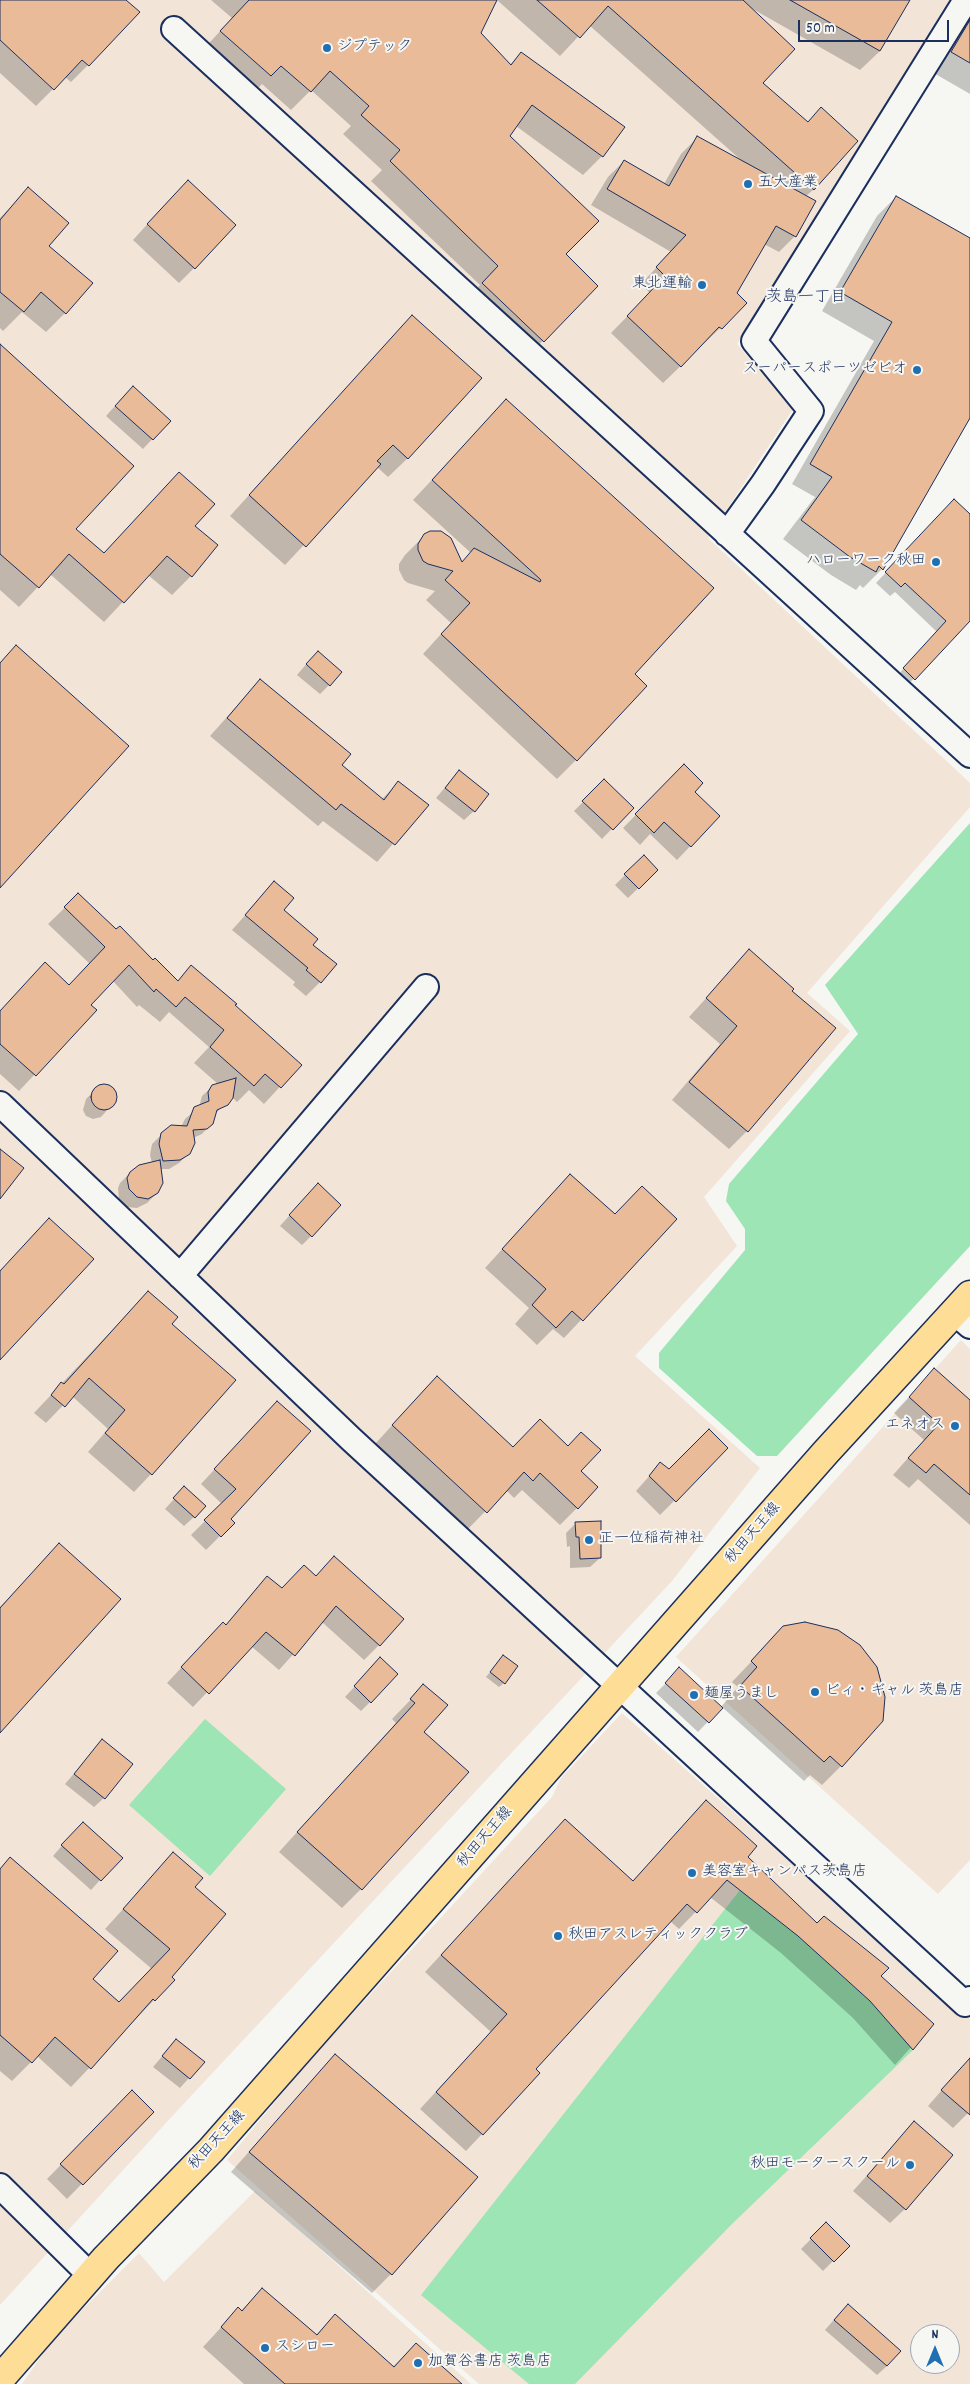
<!DOCTYPE html>
<meta charset="utf-8">
<style>
body{margin:0}
#map{position:relative;width:970px;height:2384px;overflow:hidden;background:#f6f6f2;font-family:Dekko,sans-serif}
canvas{display:block}
.north{position:absolute;left:910px;top:2324px;width:50px;height:50px;box-sizing:border-box;background:#f6f6f2;border:1px solid #9ea6b7;border-radius:50%;rotate:0deg;font-size:14px;font-weight:700;line-height:20px;text-align:center;color:#1b2f5e}
.north::after{content:'';display:block;margin:auto;width:18px;height:22px;background:#1f6fb2;clip-path:polygon(50% 0,100% 100%,50% 72%,0 100%)}
.scale{position:absolute;left:798px;top:20px;width:151px;height:22px;box-sizing:border-box;border:2px solid #1b2f5e;border-top:0;padding-left:6px;font-size:15px;line-height:18px;white-space:nowrap;color:#1b2f5e;-webkit-text-stroke:4px #f6f6f2;paint-order:stroke}
</style>
<div id="map">
<canvas width="970" height="2384"></canvas>
<div class="north">N</div>
<div class="scale">50 m</div>
</div>
<script>
const context = document.querySelector('canvas').getContext('2d');
context.lineJoin = 'round';
function fillPath(path, color) { context.fillStyle = color; context.fill(path, 'evenodd'); }
const poly = rows => new Path2D(rows.map(r => 'M' + r).join(''));
function strokePath(path, color, width, dash) { context.strokeStyle = color; context.lineWidth = width; context.lineCap = dash ? 'butt' : 'round'; context.setLineDash(dash || []); context.stroke(path); }
function write(font, color, halo, rows, align = 'center') {
  context.font = font + ' Dekko,"Klee One",sans-serif'; context.lineWidth = 4; context.setLineDash([]); context.textBaseline = 'middle'; context.strokeStyle = halo; context.fillStyle = color; for (const [text, x, y, turn = 0] of rows) {
    context.save(); context.translate(x, y); context.rotate((+turn || 0) * Math.PI / 180); context.textAlign = isNaN(turn) ? turn : align; if (halo) context.strokeText(text, 0, 0); context.fillText(text, 0, 0); context.restore();
  }
}
const built = poly([
 [0,0,950,0,737,344,793,409,708,538,970,783,970,807,807,993,850,1031,704,1197,737,1246,635,1356,760,1468,672,1581,176,2112,0,2305],
 [961,1340,970,1349,970,1860,938,1894,676,1657],
 [622,1713,966,2018,970,2014,970,2384,479,2384,227,2160,308,2062,552,1797,561,1778],
 [920,2334,950,2334,950,2364,920,2364],
 [255,2191,471,2384,22,2384,53,2339,139,2253,164,2282]
]);
const green = poly([
 [970,823,970,1246,777,1456,757,1456,659,1368,659,1353,745,1250,745,1229,726,1201,729,1184,858,1034,825,985],
 [205,1719,286,1789,210,1876,129,1805],
 [740,1890,798,1936,870,2001,913,2050,733,2223,575,2384,529,2384,421,2295]
]);
const shadow = poly([
 [0,0,124,0,88,65,71,82,65,77,36,106,0,73],
 [211,0,495,0,480,33,510,65,521,53,602,156,583,175,516,126,509,136,564,254,597,286,524,360,464,303,480,285,371,181,382,170,343,134,351,126,311,90,291,110,262,84,252,95,202,51,232,18],
 [497,0,726,0,762,83,814,189,805,197,795,236,779,252,764,244,735,293,746,303,663,383,611,333,650,293,641,284,671,252,591,205,608,177,624,161,664,184,681,154,697,138,742,161,589,25,560,56],
 [737,0,908,0,880,51,860,70],
 [970,9,970,94,932,72],
 [28,189,48,246,65,313,46,332,22,312,3,331,0,328,0,218],
 [173,196,194,268,179,283,133,240],
 [896,197,970,240,970,416,882,569,863,588,860,585,856,590,831,575,783,539,815,497,792,484,874,341,822,311,877,216],
 [393,337,408,458,388,477,377,467,285,565,230,516],
 [0,346,74,530,103,554,179,473,191,576,172,595,148,575,104,622,50,574,19,607,0,590],
 [123,397,169,421,143,449,106,416],
 [506,401,633,674,576,760,557,779,423,654,451,623,426,600,435,591,408,583,404,580,399,570,399,564,405,555,425,535,461,563,471,553,413,500],
 [945,510,970,515,970,619,904,689,894,679,937,632,895,592,890,596,876,583],
 [308,662,329,685,320,694,297,675],
 [260,680,340,765,381,800,398,783,427,805,377,862,323,821,318,826,210,736],
 [684,766,693,792,719,816,677,860,650,834,640,845,623,828],
 [459,771,474,811,464,820,436,798],
 [604,781,632,808,602,839,574,811],
 [644,856,657,870,628,898,615,885],
 [274,883,283,911,311,945,320,982,306,996,293,985,295,982,232,930],
 [78,895,177,982,192,967,300,1065,264,1104,249,1090,237,1102,232,1097,214,1115,212,1123,202,1134,193,1138,189,1153,179,1163,169,1169,160,1169,157,1193,147,1203,137,1208,127,1207,119,1199,118,1188,120,1183,130,1173,152,1163,150,1155,152,1144,162,1134,181,1127,185,1119,199,1107,202,1096,213,1086,218,1084,194,1063,209,1047,169,1012,160,1022,139,1005,137,1007,113,981,90,1005,95,1010,19,1091,0,1074,0,1012,69,986,89,963,48,924],
 [749,951,747,1131,729,1149,672,1100,720,1044,689,1017],
 [103,1086,113,1090,115,1101,101,1117,93,1119,86,1116,83,1110,86,1099,96,1089],
 [570,1175,615,1215,676,1219,564,1338,553,1329,537,1345,515,1324,529,1308,485,1268],
 [308,1195,311,1236,302,1245,280,1226],
 [131,1310,170,1324,151,1474,134,1492,88,1452,108,1429,72,1396,46,1423,34,1413],
 [934,1370,970,1402,970,1525,918,1479,909,1488,893,1475,924,1440,894,1413],
 [419,1396,513,1448,579,1471,577,1508,560,1525,522,1490,514,1498,506,1490,468,1529,375,1444],
 [263,1417,229,1519,233,1523,206,1550,191,1535,222,1504,201,1484],
 [727,1448,660,1515,636,1491,660,1464,669,1471],
 [175,1498,194,1517,184,1526,165,1509],
 [576,1523,600,1558,590,1567,570,1568,570,1546,567,1547,566,1533],
 [59,1545,0,1731,0,1607],
 [334,1558,379,1645,364,1660,322,1622,279,1670,251,1646,193,1707,167,1683,208,1639,225,1626,267,1578,282,1590,315,1577],
 [784,1627,841,1766,822,1785,810,1775,804,1781,722,1707,698,1732,656,1693,670,1679,721,1707,738,1687,732,1682],
 [499,1661,504,1683,499,1687,486,1677],
 [371,1669,370,1702,361,1711,345,1697],
 [424,1686,422,1732,361,1889,342,1908,279,1852,396,1723,392,1719],
 [102,1741,104,1798,94,1807,65,1784],
 [706,1802,746,1857,817,1925,932,2024,895,2065,853,2018,781,1953,710,1897,679,1929,670,1921,534,2069,482,2134,466,2151,420,2109,491,2032,425,1972,549,1838,632,1882],
 [73,1833,100,1880,91,1890,53,1856],
 [173,1854,193,1887,170,1977,154,2000,71,2087,37,2056,12,2081,0,2071,0,1869,91,1979,118,2003,152,1969,105,1929],
 [176,2040,203,2062,180,2088,153,2067],
 [335,2055,391,2274,372,2293,231,2172],
 [970,2058,970,2111,953,2128,928,2106],
 [132,2092,152,2112,67,2199,47,2179],
 [914,2123,905,2209,890,2223,853,2191],
 [826,2224,848,2246,823,2271,801,2249],
 [262,2289,315,2336,335,2316,393,2367,416,2344,460,2384,244,2384,203,2347,238,2309,241,2311],
 [838,2315,887,2366,877,2375,825,2330]
]);
const building = poly([
 [0,0,126,0,140,12,89,66,82,60,54,90,0,40,0,0],
 [249,0,497,0,481,33,511,65,521,52,625,127,603,157,532,105,510,136,599,221,566,254,598,286,544,342,482,283,498,266,390,161,400,150,361,115,369,106,330,71,311,92,281,66,271,76,220,31,249,0],
 [537,0,743,0,795,49,763,83,808,122,821,107,858,141,814,190,608,6,580,38,537,0],
 [790,0,910,0,880,51,790,0],
 [970,20,970,63,951,52,970,20],
 [697,136,816,201,796,237,776,226,737,293,747,303,722,329,719,327,681,367,627,316,665,276,656,267,686,235,607,189,624,160,669,186,697,136],
 [188,180,236,225,195,269,147,224,188,180],
 [28,187,69,223,49,246,93,283,66,314,41,292,24,312,0,292,0,220,28,187],
 [896,196,970,238,970,418,883,570,879,566,876,572,850,557,801,520,832,477,810,464,892,322,840,292,896,196],
 [412,315,482,378,408,459,393,445,377,461,381,464,306,547,249,495,412,315],
 [0,344,134,466,76,529,104,553,179,472,215,504,195,526,218,545,192,577,167,556,124,603,69,554,39,588,0,554,0,344],
 [133,386,171,421,153,440,115,406,133,386],
 [506,399,714,588,635,674,647,686,577,761,441,634,470,603,445,580,453,571,428,564,423,561,418,550,418,544,424,534,430,531,441,531,451,538,462,562,474,548,540,582,541,580,432,480,506,399],
 [954,499,970,514,970,621,915,680,903,668,946,621,905,583,901,587,885,572,954,499],
 [16,645,129,746,0,888,0,663,16,645],
 [318,651,342,672,330,686,306,664,318,651],
 [260,679,351,754,342,765,384,800,398,781,429,805,395,845,341,804,336,810,227,718,260,679],
 [684,764,703,783,695,792,720,816,691,847,664,822,654,833,635,814,684,764],
 [459,770,489,794,475,812,445,788,459,770],
 [604,779,634,808,613,830,582,801,604,779],
 [644,855,658,870,639,889,624,874,644,855],
 [274,881,294,898,284,910,318,939,313,945,337,964,321,983,306,970,308,968,245,915,274,881],
 [78,893,116,929,120,926,153,960,155,958,178,981,191,965,237,1004,235,1005,302,1065,281,1088,265,1074,254,1086,210,1047,224,1030,185,997,176,1007,156,989,154,992,129,965,91,1005,97,1010,36,1076,0,1044,0,1011,45,962,69,985,105,947,64,907,78,893],
 [749,949,794,989,792,991,836,1028,748,1132,689,1082,737,1026,706,998,749,949],
 [236,1078,233,1098,228,1105,217,1110,213,1124,207,1129,193,1130,195,1143,190,1154,180,1160,163,1161,159,1144,161,1133,171,1125,187,1126,194,1107,209,1101,208,1092,212,1085,236,1078],
 '91 1097a13 13 0 1 1 26 0a13 13 0 1 1-26 0Z',
 [0,1149,24,1168,0,1199,0,1149],
 [160,1160,163,1183,158,1193,148,1199,137,1197,129,1189,127,1178,130,1172,139,1165,160,1160],
 [570,1174,615,1214,642,1186,677,1219,583,1321,572,1311,556,1328,532,1305,546,1289,502,1249,570,1174],
 [318,1183,341,1205,312,1237,289,1215,318,1183],
 [49,1218,94,1259,0,1360,0,1271,49,1218],
 [148,1291,178,1317,172,1324,236,1380,152,1475,105,1433,125,1410,89,1378,65,1407,51,1395,61,1382,64,1384,148,1291],
 [934,1368,970,1400,970,1495,934,1464,926,1473,908,1458,939,1424,909,1397,934,1368],
 [437,1376,513,1447,540,1419,568,1446,581,1432,601,1450,581,1471,598,1487,578,1509,540,1473,533,1481,524,1472,487,1513,392,1425,437,1376],
 [277,1401,311,1431,231,1519,235,1523,221,1537,204,1520,236,1489,214,1469,277,1401],
 [709,1429,728,1448,676,1502,649,1476,660,1462,669,1469,709,1429],
 [184,1486,206,1506,195,1518,173,1498,184,1486],
 [601,1521,601,1558,580,1559,579,1537,576,1537,575,1522,601,1521],
 [59,1543,121,1599,0,1733,0,1608,59,1543],
 [334,1556,404,1619,380,1646,336,1606,295,1656,266,1632,209,1694,181,1667,223,1622,226,1625,267,1576,282,1588,304,1565,316,1576,334,1556],
 [805,1622,838,1630,860,1645,877,1667,885,1697,883,1721,842,1767,830,1756,824,1762,740,1686,757,1667,751,1661,783,1626,805,1622],
 [503,1655,518,1666,505,1684,490,1672,503,1655],
 [380,1657,398,1674,371,1703,354,1686,380,1657],
 [679,1667,723,1708,709,1723,665,1683,679,1667],
 [423,1684,448,1705,424,1732,469,1772,362,1890,297,1832,415,1703,410,1699,423,1684],
 [102,1739,133,1764,105,1799,74,1774,102,1739],
 [706,1800,757,1846,748,1857,817,1923,824,1916,889,1968,881,1976,934,2024,913,2050,870,2001,798,1936,727,1880,697,1913,687,1904,536,2069,540,2073,483,2135,436,2092,507,2014,441,1955,565,1819,633,1881,706,1800],
 [83,1822,123,1858,101,1881,61,1845,83,1822],
 [173,1852,203,1878,195,1887,226,1914,172,1977,175,1980,155,2001,153,1999,91,2069,55,2037,32,2063,0,2035,0,1869,10,1857,118,1951,93,1979,119,2002,170,1949,123,1909,173,1852],
 [176,2039,205,2062,190,2079,162,2056,176,2039],
 [335,2054,478,2177,392,2275,249,2152,335,2054],
 [970,2058,970,2115,941,2090,970,2058],
 [132,2090,154,2112,83,2185,60,2164,132,2090],
 [914,2121,953,2155,906,2210,867,2176,914,2121],
 [826,2222,850,2246,834,2262,810,2238,826,2222],
 [262,2288,317,2335,335,2314,394,2367,416,2343,462,2384,285,2384,221,2327,238,2307,242,2311,262,2288],
 [848,2304,901,2351,887,2366,834,2320,848,2304]
]);
const minor = poly([
 [174,29,970,755],
 [727,534,763,484,811,411,754,341,966,0],
 [0,1104,352,1440,965,2004,970,1999],
 [180,1276,426,987],
 [954,1312,970,1326],
 [0,2186,91,2276]
]);
const primary = poly([
 [0,2379,106,2258,211,2150,826,1452,970,1295]
]);
const markers = [
 [327,48,5,"#1f6fb2"],
 [748,184,5,"#1f6fb2"],
 [702,285,5,"#1f6fb2"],
 [917,370,5,"#1f6fb2"],
 [936,562,5,"#1f6fb2"],
 [955,1426,5,"#1f6fb2"],
 [589,1540,5,"#1f6fb2"],
 [815,1692,5,"#1f6fb2"],
 [694,1695,5,"#1f6fb2"],
 [692,1873,5,"#1f6fb2"],
 [558,1936,5,"#1f6fb2"],
 [910,2165,5,"#1f6fb2"],
 [265,2348,5,"#1f6fb2"],
 [418,2363,5,"#1f6fb2"]
];
const poiNames = [
 ["ジプテック",337,48],
 ["五大産業",758,184],
 ["東北運輸",692,285,"right"],
 ["スーパースポーツゼビオ",907,370,"right"],
 ["ハローワーク秋田",926,562,"right"],
 ["エネオス",945,1426,"right"],
 ["正一位稲荷神社",599,1540],
 ["ビィ・ギャル 茨島店",825,1692],
 ["麺屋うまし",704,1695],
 ["美容室キャンパス茨島店",702,1873],
 ["秋田アスレティッククラブ",568,1936],
 ["秋田モータースクール",900,2165,"right"],
 ["スシロー",275,2348],
 ["加賀谷書店 茨島店",428,2363]
];
const streetNames = [
 ["秋田天王線",754,1534,-49],
 ["秋田天王線",486,1838,-49],
 ["秋田天王線",218,2141,-47]
];
const neighbourhoodNames = [
 ["茨島一丁目",806,299]
];
fillPath(built, '#f2e4d7');
fillPath(green, '#9de5b4');
fillPath(shadow, '#0003');
fillPath(building, '#e9bb99');
strokePath(building, '#1b2f5e', 1);
strokePath(minor, '#1b2f5e', 28);
strokePath(primary, '#1b2f5e', 31);
strokePath(minor, '#f6f6f2', 24);
strokePath(primary, '#fedd96', 28);
for (const [x, y, r, color] of markers) { const dot = new Path2D(); dot.arc(x, y, r, 0, 2 * Math.PI); context.fillStyle = color; context.fill(dot); strokePath(dot, '#f6f6f2', 2); }
write('15px', '#1b2f5e', '#f6f6f2', poiNames, 'left');
write('15px', '#1b2f5e', '#f6f6f2', streetNames);
write('16px', '#1b2f5e', '#f6f6f2', neighbourhoodNames);
</script>
